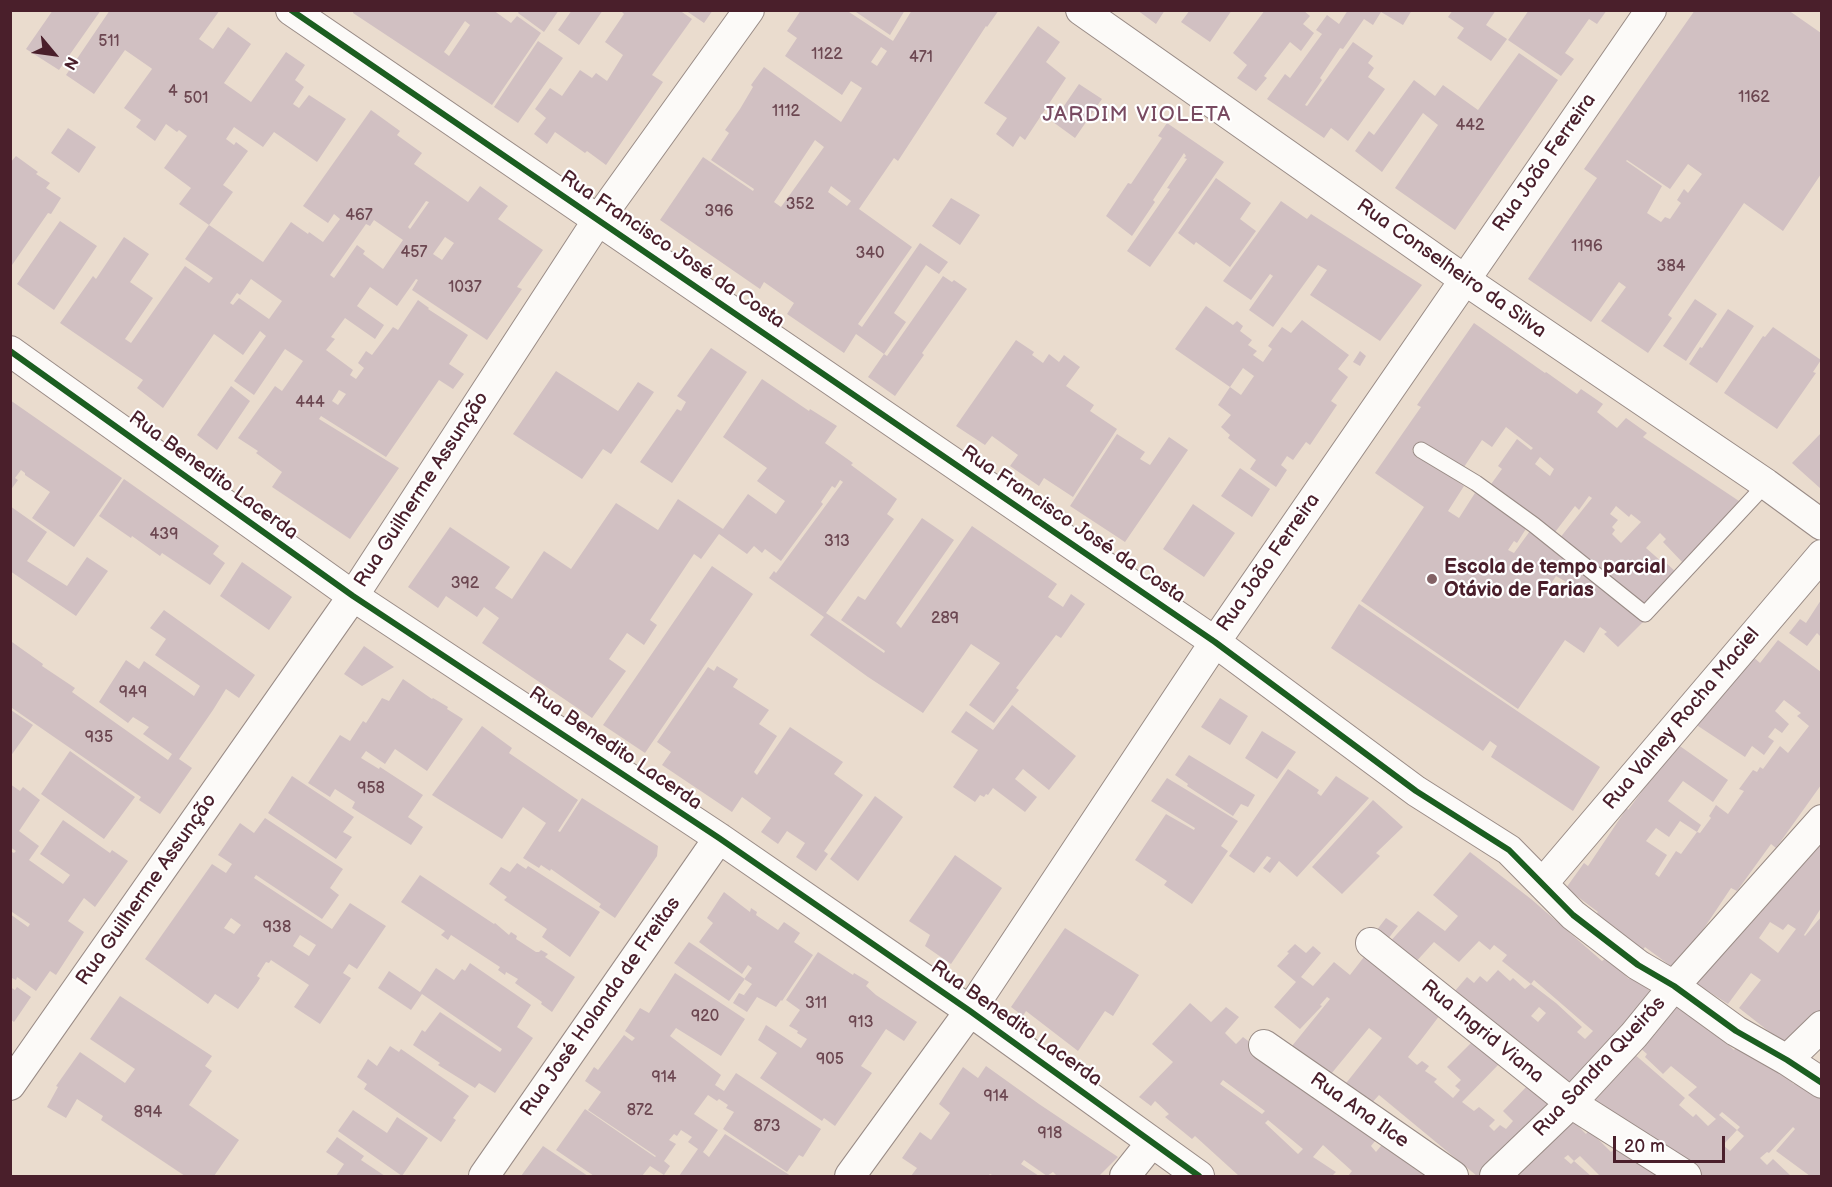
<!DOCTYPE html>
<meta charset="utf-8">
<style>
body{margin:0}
#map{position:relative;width:1832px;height:1187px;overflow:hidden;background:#eadcce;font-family:"Balsamiq Sans",sans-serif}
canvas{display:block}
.frame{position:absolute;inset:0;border:12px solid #4a1f2b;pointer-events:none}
.north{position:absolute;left:24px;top:24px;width:60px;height:60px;-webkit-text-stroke:4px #fff;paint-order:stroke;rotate:119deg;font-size:16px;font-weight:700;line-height:24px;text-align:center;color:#4a1f2b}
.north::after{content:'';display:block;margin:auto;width:21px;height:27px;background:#4a1f2b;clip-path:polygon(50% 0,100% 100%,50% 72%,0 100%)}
.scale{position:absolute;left:1613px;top:1136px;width:112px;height:27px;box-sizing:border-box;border:3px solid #4a1f2b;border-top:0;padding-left:8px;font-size:18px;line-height:21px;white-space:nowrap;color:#4a1f2b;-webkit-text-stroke:4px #fff;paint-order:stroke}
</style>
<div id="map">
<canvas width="1832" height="1187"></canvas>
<div class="frame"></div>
<div class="north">N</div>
<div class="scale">20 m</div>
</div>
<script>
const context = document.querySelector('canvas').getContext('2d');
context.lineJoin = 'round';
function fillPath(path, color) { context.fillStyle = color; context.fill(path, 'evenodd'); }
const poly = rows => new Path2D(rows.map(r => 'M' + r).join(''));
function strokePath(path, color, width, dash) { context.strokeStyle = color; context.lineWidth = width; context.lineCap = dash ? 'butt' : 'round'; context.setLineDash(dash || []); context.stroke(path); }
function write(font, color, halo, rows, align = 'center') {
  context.font = font + ' "Balsamiq Sans",sans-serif'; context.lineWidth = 4.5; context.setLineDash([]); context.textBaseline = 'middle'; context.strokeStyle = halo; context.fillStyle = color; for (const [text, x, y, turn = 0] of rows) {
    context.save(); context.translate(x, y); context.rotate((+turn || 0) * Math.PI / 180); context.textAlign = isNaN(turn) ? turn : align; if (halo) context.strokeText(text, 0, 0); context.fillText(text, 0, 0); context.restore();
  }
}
const building = poly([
 [53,10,101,10,59,70,26,49],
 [110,10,220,10,199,39,213,49,228,27,251,44,224,83,251,102,286,52,305,65,295,80,304,87,293,104,299,108,309,95,346,119,317,162,274,132,263,147,234,127,226,139,234,145,236,142,248,151,223,185,233,192,209,225,179,204,191,188,164,168,187,136,179,130,177,132,166,124,155,141,136,127,141,120,124,108,152,69,151,68,125,50,94,94,66,75],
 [354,10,493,10,511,23,517,16,541,33,492,105,353,13],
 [465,21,470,25,449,56,444,52],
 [520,10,559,10,544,32,518,13],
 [572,10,603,10,579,45,558,30],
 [620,10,679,10,692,19,652,75,663,82,606,165,587,151,585,153,555,132,547,144,534,134,546,118,535,109,550,88,562,96,580,70,592,78,596,73,607,81,623,55,605,42,624,14],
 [685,10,713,10,704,23],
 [801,10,846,10,893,41,912,10,999,10,987,27,986,26,898,161,894,158,859,209,912,247,858,324,862,327,920,243,948,262,939,274,926,265,894,313,906,322,884,354,856,334,844,353,787,314,794,303,764,282,760,289,660,220,703,157,753,191,754,189,711,160,729,133,725,130,740,109,753,87,751,85,764,67,841,122,862,88,851,81,842,95,785,56,797,38,787,31],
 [881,47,887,51,877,66,871,62],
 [815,140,824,147,781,207,774,202],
 [831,186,851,201,847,206,828,192],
 [853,10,905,10,890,35],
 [1137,10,1165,10,1156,24],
 [1190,10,1232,10,1210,42,1181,22],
 [1265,10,1303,10,1310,16,1303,24,1314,33,1301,51,1290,42,1264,76,1267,78,1256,91,1237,78,1247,65,1233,53],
 [1348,10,1412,10,1403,25,1381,12,1373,25,1364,19,1343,49,1340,48,1320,78,1322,80,1305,105,1307,106,1353,42,1373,56,1368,63,1374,68,1368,77,1385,89,1348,141,1331,128,1324,138,1267,99,1285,74,1290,78,1322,34,1316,30,1327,15,1339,24],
 [1453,10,1496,10,1486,25,1507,39,1491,61,1457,38,1464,28,1448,17],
 [1529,10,1607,10,1597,24,1589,19,1565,53,1574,59,1561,76,1508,40],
 [1695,10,1788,10,1821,33,1821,174,1783,231,1744,203,1668,315,1672,318,1648,353,1601,321,1626,287,1619,282,1591,322,1528,279,1597,178,1584,169],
 [1627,160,1670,189,1688,164,1702,174,1688,193,1684,189,1677,200,1681,203,1670,219,1665,217,1661,222,1647,213,1662,186,1626,161],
 [1038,26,1060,42,1046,62,1066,78,1025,140,1020,136,1013,147,996,134,1007,118,984,103],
 [538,41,563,58,518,123,494,107],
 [1519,53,1558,80,1455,230,1395,188,1438,125,1423,113,1382,172,1355,151,1369,131,1374,135,1414,80,1435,96,1443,85,1478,110],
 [1079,84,1102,99,1075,138,1053,122],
 [371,110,400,131,397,135,422,153,414,164,468,202,480,186,508,206,498,219,543,250,517,287,522,289,487,340,412,290,418,280,416,279,397,306,370,287,357,306,384,325,375,339,345,318,331,337,335,339,326,350,353,370,350,375,356,379,364,368,358,363,366,351,372,355,393,327,398,330,418,300,429,308,428,309,468,335,449,364,464,374,453,389,439,380,386,457,321,416,319,419,399,468,350,539,272,487,282,472,256,453,258,451,238,438,275,386,282,391,303,361,285,349,254,395,234,381,266,336,260,331,243,355,214,334,163,408,137,388,143,380,60,323,93,276,96,279,124,237,149,254,130,282,153,298,125,339,131,343,185,266,209,283,213,278,185,259,209,225,263,262,291,222,308,234,309,232,323,242,340,219,334,214,328,223,303,206],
 [426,201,429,202,410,229,408,227],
 [374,220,403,240,383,269,363,254,365,251,357,245,334,278,330,275,340,261,366,224,370,226],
 [445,237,454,243,442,260,433,254],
 [251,279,282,301,269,319,239,298,233,305,230,303,237,293,240,295],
 [339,390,346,394,338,405,332,401],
 [1167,123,1224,162,1150,267,1127,251,1170,189,1167,188,1187,159,1184,158,1186,156,1184,153,1153,200,1155,202,1132,236,1106,216,1128,183,1131,184,1162,138,1158,136],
 [68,128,96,147,79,173,51,153],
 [16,156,38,172,36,174,50,183,46,188,61,198,51,214,48,213,10,268,10,163],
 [1216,178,1251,203,1240,219,1256,231,1230,267,1196,242,1194,245,1178,233],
 [951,198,980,215,960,245,932,226],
 [1281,201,1307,219,1311,214,1422,285,1380,341,1310,295,1327,270,1318,265,1273,327,1249,310,1273,276,1270,274,1251,300,1223,281],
 [60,221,97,246,54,310,17,284],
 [943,276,952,282,954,280,967,289,922,353,924,355,895,396,868,377,884,354,887,356],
 [1695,299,1717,314,1686,361,1663,346],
 [1206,306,1233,325,1237,321,1243,326,1240,331,1252,340,1248,345,1257,351,1253,355,1263,362,1272,349,1268,346,1282,327,1291,333,1302,320,1349,355,1338,369,1348,377,1331,401,1337,405,1310,445,1306,442,1293,460,1287,456,1281,465,1287,470,1276,487,1250,469,1256,460,1228,438,1230,435,1221,427,1231,415,1218,405,1230,387,1175,349],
 [1243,368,1254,376,1241,395,1230,387],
 [1728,309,1754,326,1717,383,1689,364,1700,347,1702,348],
 [1474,323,1545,373,1546,372,1577,394,1581,389,1603,404,1597,412,1617,428,1626,418,1647,433,1643,437,1745,505,1685,565,1663,542,1666,539,1660,533,1646,548,1662,562,1664,561,1677,573,1643,611,1559,539,1592,498,1589,496,1579,510,1575,506,1552,536,1489,487,1502,469,1498,466,1517,439,1531,450,1533,448,1506,427,1492,447,1482,440,1462,470,1418,443,1412,451,1464,486,1448,511,1459,518,1475,493,1529,524,1517,543,1514,541,1508,550,1514,553,1530,531,1647,618,1618,647,1604,634,1607,632,1600,627,1584,653,1565,640,1518,709,1361,601,1424,507,1375,473,1421,407,1417,405],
 [1540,457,1554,469,1550,476,1535,464],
 [1616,506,1629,517,1631,514,1641,522,1621,543,1612,534,1615,530,1612,527,1618,520,1610,514],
 [1556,576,1568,583,1557,599,1546,591],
 [1773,327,1821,360,1813,372,1816,373,1777,429,1724,393,1763,336,1765,337],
 [1016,340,1034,352,1032,355,1043,363,1049,354,1059,362,1064,355,1080,367,1066,386,1094,405,1090,411,1117,429,1073,497,1044,478,1039,486,1010,466,1018,455,992,436,985,445,956,426],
 [711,348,747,372,672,483,640,462,677,409,681,411,686,402,677,396],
 [1360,351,1366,356,1360,366,1353,362],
 [556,371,618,411,638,382,654,392,611,454,603,449,582,479,513,434],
 [762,379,809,411,810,409,837,426,825,443,853,463,851,465,897,499,887,514,894,519,826,613,884,653,885,651,841,620,858,596,865,600,922,518,954,540,896,623,901,628,972,526,1057,584,1048,597,1063,607,1071,594,1085,604,1061,638,1056,635,1016,688,1019,690,994,723,969,705,1000,663,971,644,923,713,868,677,810,635,824,617,769,578,774,571,776,573,843,482,840,480,835,488,832,486,821,502,823,504,781,561,765,549,762,553,754,546,747,554,719,534,701,559,694,554,650,620,657,625,644,645,627,633,609,659,626,671,592,718,482,643,499,618,484,607,477,617,446,596,438,608,408,587,450,527,510,567,495,588,512,599,544,551,571,569,616,503,658,530,678,499,723,529,748,494,776,514,785,501,757,481,767,468,723,437],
 [231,386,250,401,217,450,197,435],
 [10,400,122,478,74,547,32,518,50,492,25,475,25,473,21,470,15,478,18,480,10,491],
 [1821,433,1821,489,1792,463],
 [1117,434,1145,452,1140,459,1150,465,1169,437,1188,450,1125,542,1070,506],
 [1240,468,1270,489,1252,517,1221,496],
 [124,479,219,546,213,554,225,563,210,585,162,553,160,556,132,536,131,538,99,516],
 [1193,504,1235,533,1204,577,1163,549],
 [10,506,47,532,27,561,67,586,87,557,108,571,76,616,10,571],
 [242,562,292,597,269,630,220,596],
 [712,566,753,594,645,753,603,725],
 [1821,600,1821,637,1817,633,1807,646,1789,633,1800,619,1806,623],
 [1359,604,1600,767,1573,811,1491,757,1497,746,1490,741,1483,751,1331,648],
 [164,610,255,675,239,698,226,689,213,710,179,759,192,768,160,814,139,800,141,797,12,708,11,710,33,725,10,757,12,642,43,664,42,666,75,688,72,692,168,760,172,754,143,734,149,727,133,717,128,723,99,702,126,660,139,669,144,661,194,696,200,686,155,655,166,639,150,628],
 [1778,640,1821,672,1821,785,1776,848,1771,844,1737,891,1731,888,1676,970,1645,947,1642,951,1614,930,1616,928,1596,914,1598,912,1566,888,1584,863,1588,866,1627,808,1628,810,1677,744,1728,780,1713,802,1683,781,1668,801,1701,825,1697,832,1680,821,1669,837,1656,828,1646,841,1667,855,1655,874,1659,877,1676,851,1681,854,1697,832,1700,833,1711,818,1709,816,1716,805,1728,814,1744,791,1739,789,1753,770,1757,772,1760,767,1763,769,1780,746,1788,753,1809,726,1797,716,1801,713,1784,700,1775,711,1789,724,1782,733,1775,728,1768,737,1774,741,1764,755,1752,746,1745,757,1695,724,1751,655,1760,663],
 [364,646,394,667,362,686,344,674],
 [717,666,738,679,733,687,769,710,759,724,777,736,754,772,757,775,790,727,843,762,834,774,863,795,824,851,828,854,816,871,796,857,805,843,787,831,778,844,761,832,771,818,742,797,732,812,662,765,671,752,657,742,708,667,714,671],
 [403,679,432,699,433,698,448,707,447,709,463,719,427,771,395,749,385,764,366,751,361,758,379,769,380,767,423,795,408,817,423,827,411,845,352,808,355,802,335,789,330,797,308,783,340,735,350,741,363,721,366,723,382,698,389,701],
 [1220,698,1248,716,1230,745,1201,727],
 [1012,705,1076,756,1049,790,1023,769,1015,779,1037,797,1025,812,993,788,988,795,986,794,984,797,980,795,975,802,953,787,978,750,951,732,966,711,993,730],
 [482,726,512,748,509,753,578,800,558,831,560,832,582,798,658,846,657,856,615,918,599,907,601,904,551,869,550,871,541,865,539,868,523,858,546,823,523,807,502,839,432,795],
 [1262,731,1296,752,1277,779,1245,758],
 [70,751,135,797,104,839,41,794],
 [1189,755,1255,795,1248,807,1241,804,1233,816,1187,786,1188,784,1175,775],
 [1288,769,1319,790,1317,793,1321,796,1336,776,1369,798,1297,877,1279,861,1270,873,1263,868,1271,858,1267,856,1254,873,1229,856],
 [292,776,354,817,343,832,352,837,336,859,268,813],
 [1167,778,1238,821,1221,846,1228,851,1192,904,1164,885,1167,881,1135,860,1166,814,1194,830,1195,828,1151,801],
 [10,784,20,791,23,787,40,800,19,831,39,846,29,860,63,884,70,875,40,854,63,820,110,853,112,850,128,861,95,907,84,898,68,921,84,932,56,975,50,971,36,991,17,977,16,980,10,977,10,914,28,927,30,924,12,912,10,913,10,851,14,853,16,851,10,847],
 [875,796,903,817,858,881,830,859],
 [1373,800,1403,827,1376,853,1380,856,1342,894,1312,867],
 [265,818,343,869,330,888,339,895,322,919,256,875,254,878,332,929,350,903,386,926,357,969,349,964,343,973,351,978,320,1024,294,1007,309,985,271,960,269,963,266,962,257,976,260,978,257,983,238,1009,215,994,208,1004,145,959,212,864,226,873,232,864,218,855,240,823,254,833],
 [231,918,241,925,234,934,224,928],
 [300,935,316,945,309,956,293,946],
 [1821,833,1821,908,1804,935,1805,936,1821,917,1821,1015,1790,1048,1739,1008,1761,980,1751,973,1728,1004,1694,982],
 [1770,922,1783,930,1788,924,1796,929,1778,953,1759,938],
 [1470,852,1531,899,1602,961,1606,958,1629,979,1632,975,1657,997,1572,1090,1454,992,1467,977,1474,983,1480,976,1487,982,1498,970,1510,981,1513,978,1525,989,1531,984,1556,1003,1582,1027,1577,1032,1585,1039,1593,1031,1534,980,1531,984,1502,961,1507,955,1494,945,1490,950,1479,941,1459,962,1434,942,1413,965,1386,946,1418,911,1445,931,1458,916,1433,895],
 [1539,1007,1546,1013,1538,1022,1531,1016],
 [955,855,1002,888,951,964,925,946,930,935,909,921],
 [517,863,526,869,528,866,600,912,570,957,542,937,547,929,504,900,507,897,489,884,501,867,510,872],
 [420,875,494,924,495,923,509,935,511,932,517,936,516,939,536,952,539,952,541,950,548,954,545,957,575,977,552,1012,541,1004,542,1002,515,983,518,979,506,972,505,975,498,970,500,967,451,935,448,940,441,935,445,931,401,902],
 [724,892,750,912,751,908,757,912,756,915,778,930,784,922,800,933,794,942,813,955,782,1001,781,1000,776,1007,757,997,747,1012,733,1003,739,993,746,996,744,995,752,984,744,979,752,968,748,965,742,974,699,942,713,923,707,918],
 [1386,918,1398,926,1384,944,1373,935],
 [1065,928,1139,975,1113,1016,1105,1011,1078,1051,1026,1011,1023,1016,1011,1007],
 [689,942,745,979,729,1001,674,963],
 [1295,944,1306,953,1313,946,1321,953,1301,977,1313,986,1334,962,1350,975,1367,953,1443,1011,1408,1057,1417,1065,1422,1061,1429,1066,1425,1071,1437,1079,1434,1082,1453,1098,1460,1090,1455,1086,1461,1080,1447,1067,1475,1039,1500,1063,1462,1102,1474,1111,1479,1107,1495,1120,1489,1126,1494,1131,1500,1125,1506,1129,1513,1121,1503,1111,1529,1084,1556,1106,1482,1176,1477,1176,1379,1095,1368,1107,1343,1087,1382,1038,1369,1028,1331,1074,1317,1063,1315,1064,1292,1046,1330,999,1327,997,1320,1005,1322,1006,1300,1029,1274,1007,1296,982,1277,966,1289,953,1287,952],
 [818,952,853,975,854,973,869,982,866,986,876,995,917,1022,904,1041,886,1029,861,1066,872,1073,835,1126,824,1118,822,1121,760,1078,777,1053,758,1040,766,1025,801,1048,807,1039,797,1033,798,1031,789,1026,800,1010,786,1000],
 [470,963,531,1005,517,1027,533,1038,495,1093,479,1083,475,1088,438,1065,440,1063,413,1045,422,1030,425,1032,440,1012,500,1052,502,1049,422,994,411,1010,378,988,389,971,420,992,436,968,454,980,462,969,465,971],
 [675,973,745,1019,721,1056,676,1028,670,1036,721,1075,715,1085,724,1091,736,1073,821,1129,803,1157,799,1155,787,1172,723,1129,734,1112,726,1108,728,1105,719,1099,717,1101,708,1095,694,1114,718,1130,703,1152,709,1157,725,1134,791,1176,679,1176,698,1149,688,1142,692,1137,681,1130,677,1136,674,1134,669,1140,676,1144,664,1161,670,1166,664,1175,650,1166,642,1176,594,1176,556,1150,585,1109,655,1157,656,1156,588,1110,601,1092,585,1081,594,1067,598,1070,624,1035,632,1041,635,1038,625,1031,640,1008,649,1013],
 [10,987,15,990,17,987,31,997,14,1022,10,1019],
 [120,996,212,1056,205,1066,212,1071,189,1105,239,1140,214,1176,185,1176,101,1120,103,1116,77,1099,66,1118,47,1107,58,1087,56,1086,80,1052,125,1083,135,1069,90,1039],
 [1190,1003,1211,1022,1226,1007,1239,1017,1225,1033,1236,1044,1243,1037,1282,1067,1383,1131,1371,1146,1376,1152,1389,1136,1440,1176,1348,1176,1352,1171,1323,1145,1313,1157,1336,1172,1332,1176,1239,1176,1195,1136,1192,1139,1165,1117,1169,1114,1155,1101,1151,1106,1139,1097,1173,1062,1152,1044],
 [1223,1080,1265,1111,1262,1114,1220,1084],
 [1268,1120,1303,1149,1298,1154,1265,1123],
 [1680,1003,1734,1050,1742,1041,1794,1084,1799,1078,1821,1094,1821,1176,1810,1176,1776,1151,1795,1129,1793,1127,1769,1153,1767,1152,1760,1158,1767,1165,1773,1159,1791,1176,1701,1176,1650,1134,1645,1139,1592,1098,1633,1053,1685,1098,1679,1105,1693,1117,1696,1114,1708,1126,1716,1119,1688,1095,1697,1087,1671,1066,1663,1074,1645,1057,1647,1054,1639,1047],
 [1722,1112,1740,1127,1737,1130,1744,1136,1730,1151,1723,1145,1737,1130,1719,1115],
 [390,1046,399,1052,401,1049,469,1096,453,1118,456,1120,441,1142,364,1089,367,1084,357,1077,368,1059,377,1066],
 [986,1066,1039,1104,1118,1157,1099,1176,1057,1176,1053,1172,1047,1176,1024,1160,1021,1164,1039,1176,994,1176,990,1174,988,1176,911,1176,917,1168,902,1158,920,1132,931,1140,950,1113,939,1104,963,1067,978,1078],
 [353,1110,387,1133,397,1117,428,1138,402,1176,338,1131],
 [1571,1119,1586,1134,1589,1130,1611,1152,1621,1143,1667,1176,1600,1176,1580,1156,1574,1161,1568,1155,1564,1158,1571,1164,1574,1161,1591,1176,1521,1176,1517,1173],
 [337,1137,364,1156,361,1160,385,1176,336,1176,344,1164,326,1152],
 [543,1146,588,1176,521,1176]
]);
const service = poly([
 [1421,450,1476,483,1534,525,1645,614,1766,484]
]);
const minor = poly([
 [291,10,1215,642,1416,791,1509,850,1573,915,1638,965,1674,986,1736,1031,1787,1060,1822,1083],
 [1081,10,1465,280,1766,484,1822,525],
 [10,351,353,596,719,838,970,1011,1199,1176],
 [1543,883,1822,555],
 [1371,943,1571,1103,1686,1176],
 [1264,1045,1453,1176],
 [1787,1060,1822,1026],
 [10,1085,353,596,598,220,749,10],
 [484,1176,719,838],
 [850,1176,970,1011,1215,642,1651,10],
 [1125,1176,1152,1142],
 [1495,1176,1571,1103,1634,1035,1674,986,1822,820]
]);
const cycleway = poly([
 [291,10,1215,642,1416,791,1509,850,1573,915,1638,965,1674,986,1736,1031,1787,1060,1822,1083],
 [10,351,353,596,719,838,970,1011,1199,1176]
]);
const markers = [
 [1432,579,6,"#826164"]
];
const numberNames = [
 ["511",109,42],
 ["1122",827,55],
 ["471",921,58],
 ["4",173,92],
 ["1162",1754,98],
 ["501",196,99],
 ["1112",786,112],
 ["442",1470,126],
 ["352",800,205],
 ["396",719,212],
 ["467",359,216],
 ["1196",1587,247],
 ["457",414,253],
 ["340",870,254],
 ["384",1671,267],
 ["1037",465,288],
 ["444",310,403],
 ["439",164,535],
 ["313",837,542],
 ["392",465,584],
 ["289",945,619],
 ["949",133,693],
 ["935",99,738],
 ["958",371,789],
 ["938",277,928],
 ["311",816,1004],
 ["920",705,1017],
 ["913",861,1023],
 ["905",830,1060],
 ["914",664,1078],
 ["914",996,1097],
 ["872",640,1111],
 ["894",148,1113],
 ["873",767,1127],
 ["918",1050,1134]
];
const streetNames = [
 ["Rua João Ferreira",1545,163,-55],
 ["Rua Francisco José da Costa",672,250,34],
 ["Rua Conselheiro da Silva",1451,269,35],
 ["Rua Benedito Lacerda",213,476,36],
 ["Rua Guilherme Assunção",422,490,-57],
 ["Rua Francisco José da Costa",1073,525,34],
 ["Rua João Ferreira",1269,563,-55],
 ["Rua Valney Rocha Maciel",1682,719,-50],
 ["Rua Benedito Lacerda",615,749,34],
 ["Rua Guilherme Assunção",147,890,-55],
 ["Rua José Holanda de Freitas",601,1007,-55],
 ["Rua Benedito Lacerda",1016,1024,35],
 ["Rua Ingrid Viana",1482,1032,39],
 ["Rua Sandra Queirós",1600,1067,-47],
 ["Rua Ana Ilce",1359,1111,35]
];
const poiNames = [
 ["Escola de tempo parcial",1444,568],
 ["Otávio de Farias",1444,591]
];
const neighbourhoodNames = [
 ["JARDIM VIOLETA",1137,116]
];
fillPath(building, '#d1c0c2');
strokePath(service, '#998b86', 17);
strokePath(minor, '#998b86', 32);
strokePath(service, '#fcfaf8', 15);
strokePath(minor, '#fcfaf8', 30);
strokePath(cycleway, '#1b5e20', 6);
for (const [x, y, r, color] of markers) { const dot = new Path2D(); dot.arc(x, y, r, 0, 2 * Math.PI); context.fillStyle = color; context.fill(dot); strokePath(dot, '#fff', 2); }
write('16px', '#6c4751', null, numberNames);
write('20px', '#4a1f2b', '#fff', streetNames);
write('bold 20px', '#4a1f2b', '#fff', poiNames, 'left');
context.letterSpacing = '1.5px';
write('21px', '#784a61', '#fff', neighbourhoodNames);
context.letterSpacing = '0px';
</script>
